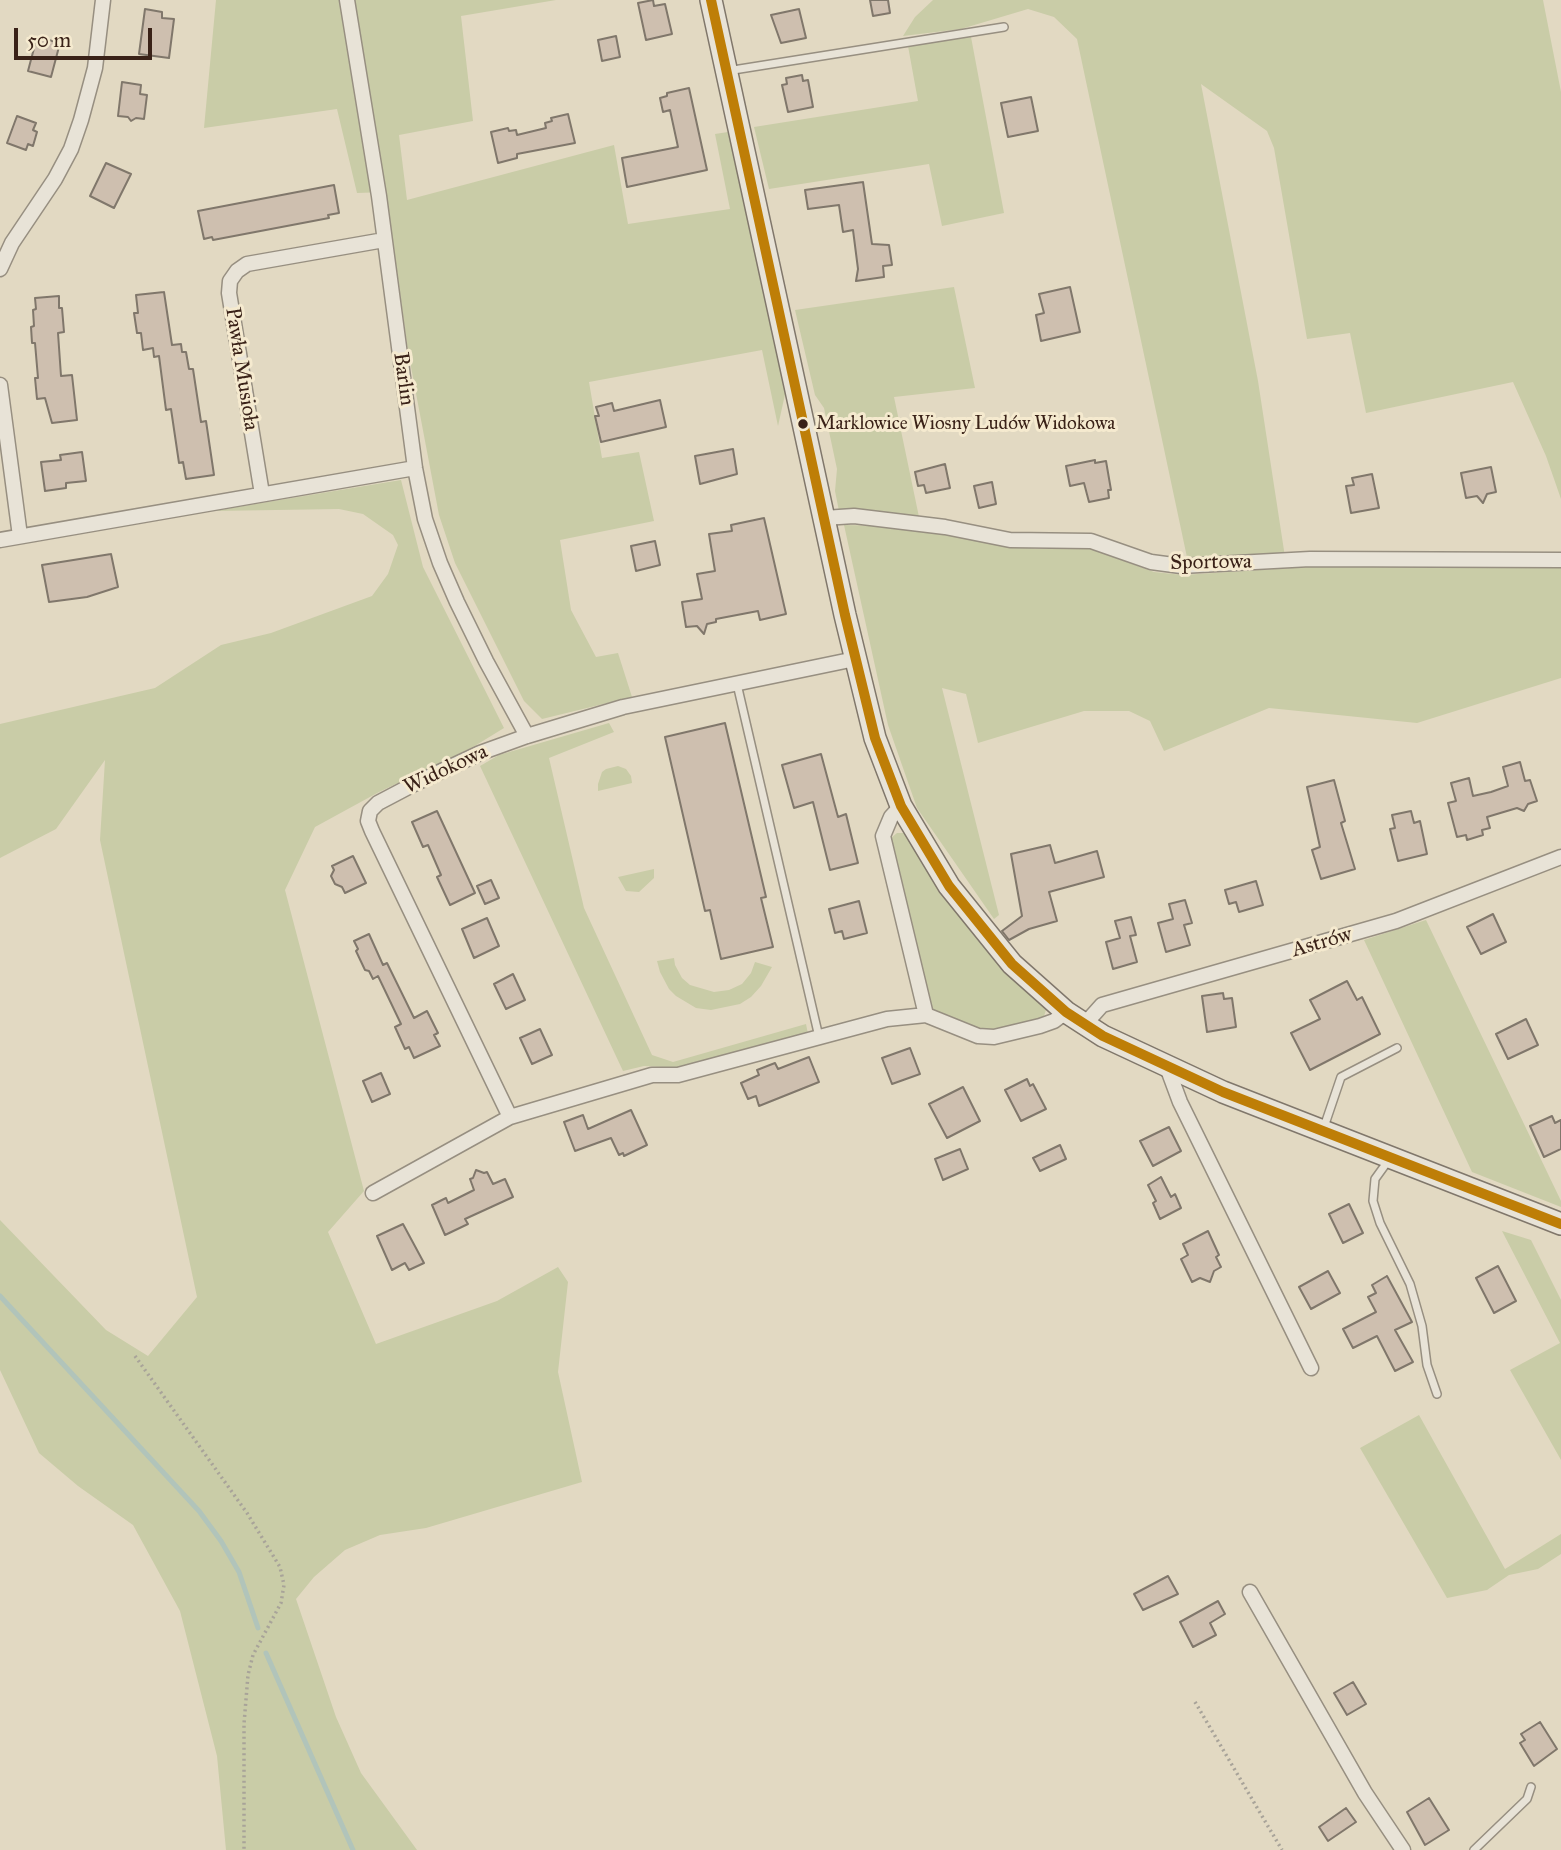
<!DOCTYPE html>
<meta charset="utf-8">
<style>
body{margin:0}
#map{position:relative;width:1561px;height:1850px;overflow:hidden;background:#e2d9c2;font-family:"IM FELL Great Primer",serif}
canvas{display:block}
.scale{position:absolute;left:14px;top:28px;width:138px;height:32px;box-sizing:border-box;border:4px solid #3a2218;border-top:0;padding-left:9px;font-size:21px;line-height:24px;white-space:nowrap;color:#3a2218;-webkit-text-stroke:5px #f5eacf;paint-order:stroke}
</style>
<div id="map">
<canvas width="1561" height="1850"></canvas>
<div class="scale">50 m</div>
</div>
<script>
const context = document.querySelector('canvas').getContext('2d');
context.lineJoin = 'round';
function fillPath(path, color) { context.fillStyle = color; context.fill(path, 'evenodd'); }
const poly = rows => new Path2D(rows.map(r => 'M' + r).join(''));
function strokePath(path, color, width, dash) { context.strokeStyle = color; context.lineWidth = width; context.lineCap = dash ? 'butt' : 'round'; context.setLineDash(dash || []); context.stroke(path); }
function write(font, color, halo, rows, align = 'center') {
  context.font = font + ' "IM FELL Great Primer",serif'; context.lineWidth = 6; context.setLineDash([]); context.textBaseline = 'middle'; context.strokeStyle = halo; context.fillStyle = color; for (const [text, x, y, turn = 0] of rows) {
    context.save(); context.translate(x, y); context.rotate((+turn || 0) * Math.PI / 180); context.textAlign = isNaN(turn) ? turn : align; if (halo) context.strokeText(text, 0, 0); context.fillText(text, 0, 0); context.restore();
  }
}
const green = poly([
 [216,0,556,0,461,16,473,121,399,135,407,200,614,145,628,224,730,209,715,134,728,132,786,390,778,426,762,350,589,382,602,458,639,452,654,521,560,540,571,610,596,657,618,653,632,697,542,719,524,701,455,563,439,515,408,351,386,192,357,193,337,109,204,128],
 [933,0,1543,0,1561,92,1561,499,1546,456,1513,382,1366,413,1350,333,1307,339,1274,148,1267,131,1201,84,1258,381,1285,557,1188,562,1077,39,1054,17,1028,9,961,29,903,36,915,17],
 [971,37,1004,213,942,226,929,164,769,189,754,127,918,101,908,46],
 [954,287,975,388,894,397,919,517,839,511,835,491,837,469,824,408,815,395,795,310],
 [401,480,423,567,504,728,473,747,379,792,315,827,285,890,364,1191,328,1232,376,1344,497,1301,558,1267,568,1282,558,1372,582,1482,426,1528,380,1535,345,1550,314,1577,296,1599,336,1717,361,1773,417,1850,226,1850,217,1756,180,1611,133,1525,78,1486,39,1453,0,1370,0,1220,106,1330,148,1356,197,1297,100,840,105,760,56,829,0,858,0,724,155,688,221,645,271,633,372,596,388,574,398,545,393,535,363,514,339,509,213,511],
 [844,525,887,526,1036,549,1091,549,1154,572,1183,575,1306,567,1425,562,1561,568,1561,678,1417,723,1269,708,1164,751,1150,721,1129,711,1084,711,978,743,966,694,942,688,999,915,994,919,917,808,888,725],
 [609,723,614,732,549,758,584,908,652,1055,673,1062,806,1024,808,1034,681,1068,644,1066,623,1071,480,766,499,755],
 [618,766,626,769,631,776,632,783,598,791,598,784,602,772,606,769],
 [897,833,906,833,938,888,993,959,1046,1010,1044,1016,1036,1023,978,1031,931,1011,891,838],
 [654,869,654,878,639,892,626,891,618,877],
 [1426,920,1561,1201,1561,1207,1472,1172,1364,940],
 [674,958,675,965,682,978,690,985,714,992,729,990,742,984,751,973,755,962,772,967,761,986,751,997,740,1004,711,1010,696,1008,676,996,669,989,660,972,657,961],
 [1502,1231,1531,1240,1561,1300,1561,1460,1510,1370,1560,1343],
 [1419,1415,1505,1569,1561,1534,1561,1554,1538,1569,1509,1575,1487,1590,1447,1598,1360,1448]
]);
const stream = poly([
 [0,1296,199,1511,221,1541,239,1572,258,1628],
 [266,1653,353,1850]
]);
const building = poly([
 [653,0,654,6,665,4,672,34,646,40,638,3,653,0],
 [870,0,888,0,890,13,873,16,870,0],
 [145,9,162,12,162,18,174,19,169,58,139,54,145,9],
 [799,9,806,38,781,43,771,15,799,9],
 [616,36,620,57,602,61,598,40,616,36],
 [37,37,60,43,51,77,28,71,37,37],
 [802,75,803,81,808,80,813,107,788,112,782,85,787,84,786,78,802,75],
 [122,82,141,85,140,94,147,95,144,119,136,118,131,121,128,117,118,116,122,82],
 [689,88,707,170,627,187,622,158,678,147,670,110,663,112,660,98,667,96,667,93,689,88],
 [1031,97,1038,131,1008,137,1001,103,1031,97],
 [568,114,575,143,517,154,517,158,498,163,491,132,508,128,509,131,516,130,517,135,546,128,545,123,552,121,551,118,568,114],
 [17,116,36,123,33,130,37,132,33,146,28,144,26,150,7,143,17,116],
 [106,163,131,174,114,208,90,196,106,163],
 [863,182,872,244,889,245,892,265,883,266,884,277,856,281,858,269,853,230,843,232,839,205,808,209,805,190,863,182],
 [334,185,339,213,328,215,329,218,213,240,212,237,204,239,198,211,334,185],
 [1070,287,1080,332,1041,341,1036,315,1044,313,1039,294,1070,287],
 [164,292,172,345,181,344,182,352,186,352,189,369,193,369,201,422,206,421,214,475,186,479,183,462,179,463,171,409,166,410,159,356,154,357,153,348,143,350,141,333,137,333,134,313,138,313,136,295,164,292],
 [59,296,59,308,62,308,64,332,58,333,61,376,72,375,77,420,52,423,45,398,37,399,35,378,38,378,35,343,32,343,31,327,34,326,33,310,36,309,35,298,59,296],
 [660,400,666,427,601,442,595,416,599,416,596,407,612,403,614,411,660,400],
 [733,449,737,474,700,484,695,456,733,449],
 [82,452,86,481,66,483,66,488,45,491,41,462,61,460,60,455,82,452],
 [1095,460,1095,463,1106,461,1111,490,1108,490,1109,498,1089,502,1084,483,1070,486,1066,466,1095,460],
 [945,464,950,488,926,493,924,485,918,486,915,472,945,464],
 [1491,467,1496,492,1487,494,1483,503,1477,496,1466,498,1461,473,1491,467],
 [1372,474,1379,508,1351,513,1346,486,1354,485,1352,478,1372,474],
 [992,482,996,504,979,508,974,486,992,482],
 [764,518,786,614,760,620,758,611,716,619,716,622,707,624,704,634,697,626,686,627,682,602,702,599,697,574,715,571,709,534,732,531,731,525,764,518],
 [655,541,660,565,636,571,631,546,655,541],
 [111,554,118,587,87,597,49,602,42,565,111,554],
 [725,723,766,897,761,898,773,947,721,959,710,910,705,911,665,737,725,723],
 [821,754,838,817,846,814,858,863,830,870,813,802,794,808,782,765,821,754],
 [1520,762,1525,781,1530,780,1537,801,1528,804,1524,811,1517,808,1487,817,1490,828,1482,830,1483,835,1467,840,1466,835,1457,837,1448,803,1456,801,1451,783,1469,778,1473,796,1491,792,1508,786,1503,767,1520,762],
 [1334,780,1345,821,1341,823,1355,869,1321,879,1312,850,1320,847,1307,787,1334,780],
 [437,811,475,893,450,905,437,877,441,875,428,845,423,847,412,822,437,811],
 [1411,811,1414,823,1420,821,1427,854,1398,861,1390,829,1395,828,1392,815,1411,811],
 [1050,845,1055,863,1097,851,1104,877,1049,892,1057,921,1029,929,1009,940,1002,931,1022,916,1011,854,1050,845],
 [353,856,366,883,345,893,342,887,335,884,331,876,334,870,332,866,353,856],
 [491,880,499,898,485,904,477,886,491,880],
 [1256,881,1263,905,1239,912,1236,902,1229,904,1225,890,1256,881],
 [1185,900,1192,923,1184,925,1190,945,1166,952,1158,923,1173,919,1169,904,1185,900],
 [859,901,867,933,844,939,842,931,835,933,829,909,859,901],
 [1493,914,1506,942,1481,954,1467,927,1493,914],
 [1131,917,1136,935,1130,936,1137,962,1113,969,1106,942,1120,938,1115,921,1131,917],
 [487,918,499,946,474,958,462,929,487,918],
 [369,934,383,965,387,963,414,1018,427,1011,438,1033,434,1035,440,1046,414,1058,409,1047,405,1049,395,1027,401,1024,378,976,373,979,369,971,365,970,356,951,358,949,354,941,369,934],
 [513,974,525,1000,506,1009,494,984,513,974],
 [1347,981,1357,1000,1362,997,1380,1034,1310,1070,1291,1033,1320,1019,1310,1000,1347,981],
 [1223,993,1224,999,1232,998,1236,1027,1207,1032,1202,996,1223,993],
 [1526,1019,1538,1045,1508,1059,1496,1034,1526,1019],
 [540,1029,552,1055,532,1064,520,1038,540,1029],
 [910,1048,920,1074,892,1084,882,1058,910,1048],
 [809,1057,819,1082,759,1106,756,1096,748,1099,741,1083,759,1075,757,1070,775,1063,778,1069,809,1057],
 [381,1073,390,1094,372,1102,363,1081,381,1073],
 [1027,1079,1030,1086,1033,1084,1046,1109,1021,1121,1005,1090,1027,1079],
 [963,1087,980,1121,947,1138,929,1104,963,1087],
 [631,1110,647,1145,624,1156,623,1153,619,1155,611,1138,575,1151,564,1122,583,1115,588,1129,631,1110],
 [1552,1116,1555,1123,1561,1120,1561,1149,1544,1157,1530,1126,1552,1116],
 [1169,1127,1181,1151,1153,1166,1140,1141,1169,1127],
 [1060,1145,1066,1159,1040,1171,1033,1158,1060,1145],
 [960,1149,968,1169,943,1180,935,1159,960,1149],
 [476,1170,484,1173,487,1172,493,1184,505,1179,513,1197,465,1219,468,1224,445,1235,432,1205,446,1198,448,1203,474,1190,470,1179,473,1178,476,1170],
 [1161,1177,1171,1197,1175,1194,1181,1208,1160,1219,1153,1203,1156,1201,1148,1185,1161,1177],
 [1349,1204,1363,1233,1343,1243,1329,1214,1349,1204],
 [403,1224,424,1263,409,1270,405,1263,392,1270,377,1236,403,1224],
 [1208,1231,1219,1255,1216,1257,1221,1267,1214,1271,1210,1282,1200,1278,1192,1282,1181,1259,1188,1255,1183,1244,1208,1231],
 [1498,1266,1516,1301,1494,1313,1476,1278,1498,1266],
 [1328,1271,1340,1293,1311,1309,1299,1287,1328,1271],
 [1387,1276,1412,1322,1395,1330,1413,1362,1395,1371,1377,1336,1353,1348,1343,1329,1376,1312,1368,1297,1376,1293,1372,1285,1387,1276],
 [1168,1576,1178,1594,1143,1610,1134,1594,1168,1576],
 [1218,1601,1225,1614,1210,1623,1216,1635,1193,1647,1180,1622,1218,1601],
 [1353,1682,1366,1704,1347,1715,1334,1693,1353,1682],
 [1540,1722,1557,1749,1534,1766,1520,1743,1525,1740,1521,1734,1540,1722],
 [1429,1798,1449,1830,1425,1845,1407,1812,1429,1798],
 [1346,1808,1356,1822,1328,1841,1319,1827,1346,1808]
]);
const path = poly([
 [135,1356,247,1513,280,1567,284,1585,281,1603,253,1655,248,1675,244,1724,244,1850],
 [1195,1702,1282,1850]
]);
const lane = poly([
 [727,71,1004,27],
 [737,684,819,1037],
 [1323,1130,1341,1077,1397,1048],
 [1388,1161,1375,1179,1373,1201,1380,1223,1410,1284,1422,1326,1427,1365,1437,1394],
 [1474,1850,1527,1799,1531,1787]
]);
const street = poly([
 [347,0,379,196,415,468,425,519,440,563,457,602,486,661,527,736],
 [0,269,12,243,55,179,71,149,81,120,95,68,103,0],
 [0,385,20,536],
 [262,494,229,293,230,281,237,271,247,264,384,240],
 [824,518,854,516,945,527,1010,540,1091,541,1151,562,1181,566,1310,559,1561,560],
 [0,540,415,468],
 [901,806,891,817,883,836,926,1015],
 [1085,1024,1102,1005,1396,921,1561,857],
 [1167,1067,1180,1102,1311,1368],
 [510,1117,372,831,368,821,370,811,378,803,416,783,480,753,527,736,623,707,855,659],
 [373,1193,510,1117,652,1075,678,1075,887,1019,926,1015,978,1036,994,1037,1040,1026,1054,1021,1066,1012],
 [1250,1592,1365,1793,1403,1850]
]);
const secondary = poly([
 [711,0,845,615,875,738,901,806,949,886,1012,964,1066,1012,1103,1036,1223,1092,1561,1224]
]);
const bus1 = poly([
 [711,0,845,615,875,738,901,806,949,886,1012,964,1066,1012,1103,1036,1223,1092,1561,1224]
]);
const markers = [
 [803,424,6,"#3a2218"]
];
const busNames = [
 ["Marklowice Wiosny Ludów Widokowa",816,424]
];
const streetNames = [
 ["Pawła Musioła",241,369,81],
 ["Barlin",403,379,82],
 ["Sportowa",1211,563,-1],
 ["Widokowa",446,770,-25],
 ["Astrów",1322,943,-16]
];
fillPath(green, '#c9cca7');
strokePath(stream, '#b1c4ba', 5);
fillPath(building, '#cebfaf');
strokePath(building, '#80776b', 2);
strokePath(lane, '#978f81', 10);
strokePath(street, '#978f81', 17);
strokePath(secondary, '#80776b', 24);
strokePath(path, '#a8a399', 3.5, [2, 3.5]);
strokePath(lane, '#e8e3d7', 7);
strokePath(street, '#e8e3d7', 14);
strokePath(secondary, '#e8e3d7', 21);
strokePath(bus1, '#be7e07', 10);
for (const [x, y, r, color] of markers) { const dot = new Path2D(); dot.arc(x, y, r, 0, 2 * Math.PI); context.fillStyle = color; context.fill(dot); strokePath(dot, '#f5eacf', 2.5); }
write('19px', '#3a2218', '#f5eacf', busNames, 'left');
write('21px', '#3a2218', '#f5eacf', streetNames);
</script>
